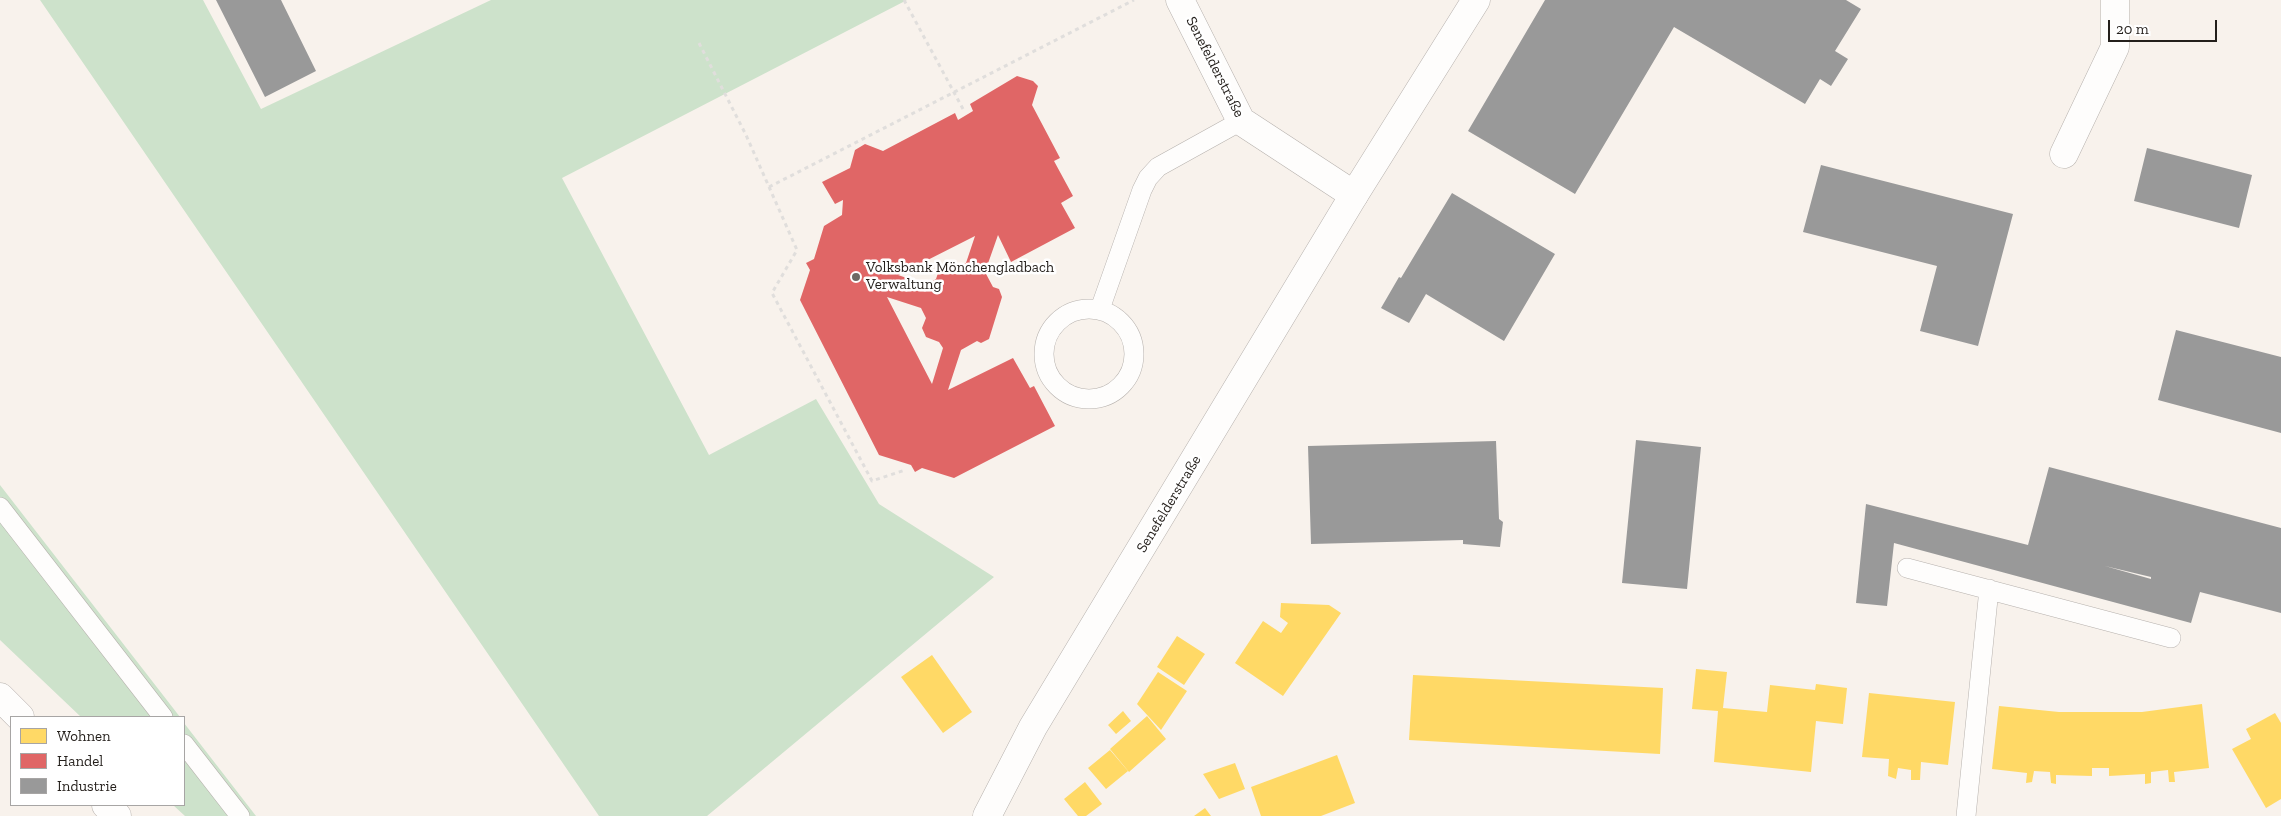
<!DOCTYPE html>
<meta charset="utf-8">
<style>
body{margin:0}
#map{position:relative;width:2281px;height:816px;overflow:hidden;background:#f8f2ec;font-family:"Zilla Slab",serif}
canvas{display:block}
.legend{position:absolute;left:10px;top:716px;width:175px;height:90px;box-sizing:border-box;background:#fff;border:1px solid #a7a5a4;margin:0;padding:6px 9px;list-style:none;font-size:15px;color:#241f1b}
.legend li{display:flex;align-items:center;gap:10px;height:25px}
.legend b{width:25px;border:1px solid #a7a5a4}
.scale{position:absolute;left:2108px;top:20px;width:109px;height:22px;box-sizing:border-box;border:2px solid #241f1b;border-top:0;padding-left:6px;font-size:15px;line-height:18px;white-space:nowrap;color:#241f1b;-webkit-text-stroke:4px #fff;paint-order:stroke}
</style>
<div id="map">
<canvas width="2281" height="816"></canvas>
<ul class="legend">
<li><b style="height:14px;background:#ffd966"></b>Wohnen</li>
<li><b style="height:14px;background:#e06666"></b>Handel</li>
<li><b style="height:14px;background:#999"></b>Industrie</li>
</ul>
<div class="scale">20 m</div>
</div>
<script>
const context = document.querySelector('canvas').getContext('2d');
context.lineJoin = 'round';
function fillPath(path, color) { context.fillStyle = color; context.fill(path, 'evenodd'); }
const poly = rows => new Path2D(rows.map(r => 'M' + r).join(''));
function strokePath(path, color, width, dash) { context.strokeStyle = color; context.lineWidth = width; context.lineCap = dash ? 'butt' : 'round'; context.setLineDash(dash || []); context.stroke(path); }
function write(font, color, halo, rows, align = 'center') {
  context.font = font + ' "Zilla Slab",serif'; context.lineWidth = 5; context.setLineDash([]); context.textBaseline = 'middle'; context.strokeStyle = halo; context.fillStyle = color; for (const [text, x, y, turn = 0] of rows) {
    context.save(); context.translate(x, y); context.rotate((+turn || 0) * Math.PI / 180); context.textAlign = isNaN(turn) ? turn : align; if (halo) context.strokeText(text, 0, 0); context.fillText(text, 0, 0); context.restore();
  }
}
const green = poly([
 [40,0,203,0,261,109,491,0,907,0,562,178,709,455,816,399,879,504,994,577,707,816,599,816],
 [0,485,180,717,81,717,0,640],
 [184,723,256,816,185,816,173,805,184,805]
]);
const homes = poly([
 [1281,603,1329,605,1341,613,1283,696,1235,663,1263,621,1281,633,1288,623,1280,617],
 [1177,636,1205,654,1184,685,1157,667],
 [932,655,972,712,943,733,901,677],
 [1696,669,1727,672,1723,708,1767,712,1770,685,1815,690,1816,684,1847,688,1843,724,1816,721,1811,772,1714,762,1718,711,1692,709],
 [1158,672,1187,691,1161,730,1137,704],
 [1413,675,1663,688,1660,754,1409,740],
 [1869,693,1955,702,1948,765,1921,762,1920,780,1911,780,1911,770,1898,768,1896,779,1888,776,1889,759,1862,757],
 [2202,704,2209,768,2174,772,2175,782,2169,782,2168,770,2151,772,2151,783,2145,784,2145,774,2109,776,2109,768,2092,768,2092,776,2056,775,2056,784,2051,783,2050,772,2034,771,2032,782,2026,783,2027,773,1992,769,1999,706,2059,712,2142,712],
 [1123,711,1131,721,1116,734,1108,725],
 [2275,713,2281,723,2281,799,2266,808,2232,749,2251,739,2246,729],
 [1147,716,1166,739,1129,772,1110,749],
 [1110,750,1128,771,1106,789,1088,768],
 [1337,755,1355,803,1321,816,1261,816,1251,787],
 [1235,763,1245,789,1219,799,1203,774],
 [1085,782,1102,804,1086,816,1078,816,1064,799],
 [1205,808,1211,816,1194,816]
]);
const shops = poly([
 [1017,76,1033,81,1038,86,1032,105,1060,158,1054,161,1073,196,1061,203,1075,228,1011,262,998,235,985,272,993,287,999,289,1002,297,989,339,981,343,977,341,961,350,948,390,1013,358,1030,388,1034,386,1055,426,954,478,922,468,915,472,911,465,879,455,800,300,810,270,806,263,814,259,824,226,842,215,843,200,835,204,822,182,850,168,855,150,865,144,883,151,955,113,958,120,973,111,970,104],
 [975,236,966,263,957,268,947,265,939,270,936,279,927,285,898,275],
 [887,297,921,308,926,318,922,328,926,337,939,342,943,348,932,384]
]);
const industry = poly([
 [216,0,281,0,316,71,265,97],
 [1545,0,1846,0,1861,9,1835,51,1848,59,1831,86,1820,79,1805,104,1674,27,1575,194,1468,131],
 [2147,148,2252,175,2239,228,2134,201],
 [1821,165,2013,214,1978,346,1920,331,1937,266,1803,232],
 [1452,193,1555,254,1504,341,1426,294,1409,323,1381,308,1399,277,1401,278],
 [2176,330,2281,357,2281,433,2158,400],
 [1636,440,1701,447,1687,589,1622,583],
 [1496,441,1499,519,1503,522,1500,547,1463,544,1463,540,1311,544,1308,446],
 [2049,467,2281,528,2281,613,2200,592,2191,623,1894,543,1887,606,1856,603,1866,504,2028,545],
 [2105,566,2151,577,2151,579]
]);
const path = poly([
 [904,0,963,109],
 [699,43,746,135,797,250,772,293,872,481,905,470],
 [769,187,1134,0]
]);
const lane = poly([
 '1044 354a45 45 0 1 1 90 0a45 45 0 1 1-90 0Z',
 [1100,309,1142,190,1148,178,1158,167,1241,121],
 [0,507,163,717],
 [1907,568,2171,638],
 [184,744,240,816],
 [1966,816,1989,589]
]);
const street = poly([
 [1180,0,1241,121,1354,195],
 [2064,154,2115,47,2115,0]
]);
const secondary = poly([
 [0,697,20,717],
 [106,805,117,816],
 [987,816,1033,727,1354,195,1476,0]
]);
const markers = [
 [856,277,5,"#6e6964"]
];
const streetNames = [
 ["Senefelderstraße",1215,67,63],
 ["Senefelderstraße",1169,504,-59]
];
const poiNames = [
 ["Volksbank Mönchengladbach",866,268],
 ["Verwaltung",866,285]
];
fillPath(green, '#cde2cb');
fillPath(homes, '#ffd966');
fillPath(shops, '#e06666');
fillPath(industry, '#999');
strokePath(lane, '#b6b1ad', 20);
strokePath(street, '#b6b1ad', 29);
strokePath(secondary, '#b6b1ad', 29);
strokePath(path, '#e0dedc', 3, [4, 4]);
strokePath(lane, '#fefdfc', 19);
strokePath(street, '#fefdfc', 28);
strokePath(secondary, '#fefdfc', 28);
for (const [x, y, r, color] of markers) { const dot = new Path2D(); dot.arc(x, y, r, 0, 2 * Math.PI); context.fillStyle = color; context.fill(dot); strokePath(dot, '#fff', 2); }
write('15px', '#241f1b', '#fff', streetNames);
write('15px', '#241f1b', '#fff', poiNames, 'left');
</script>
